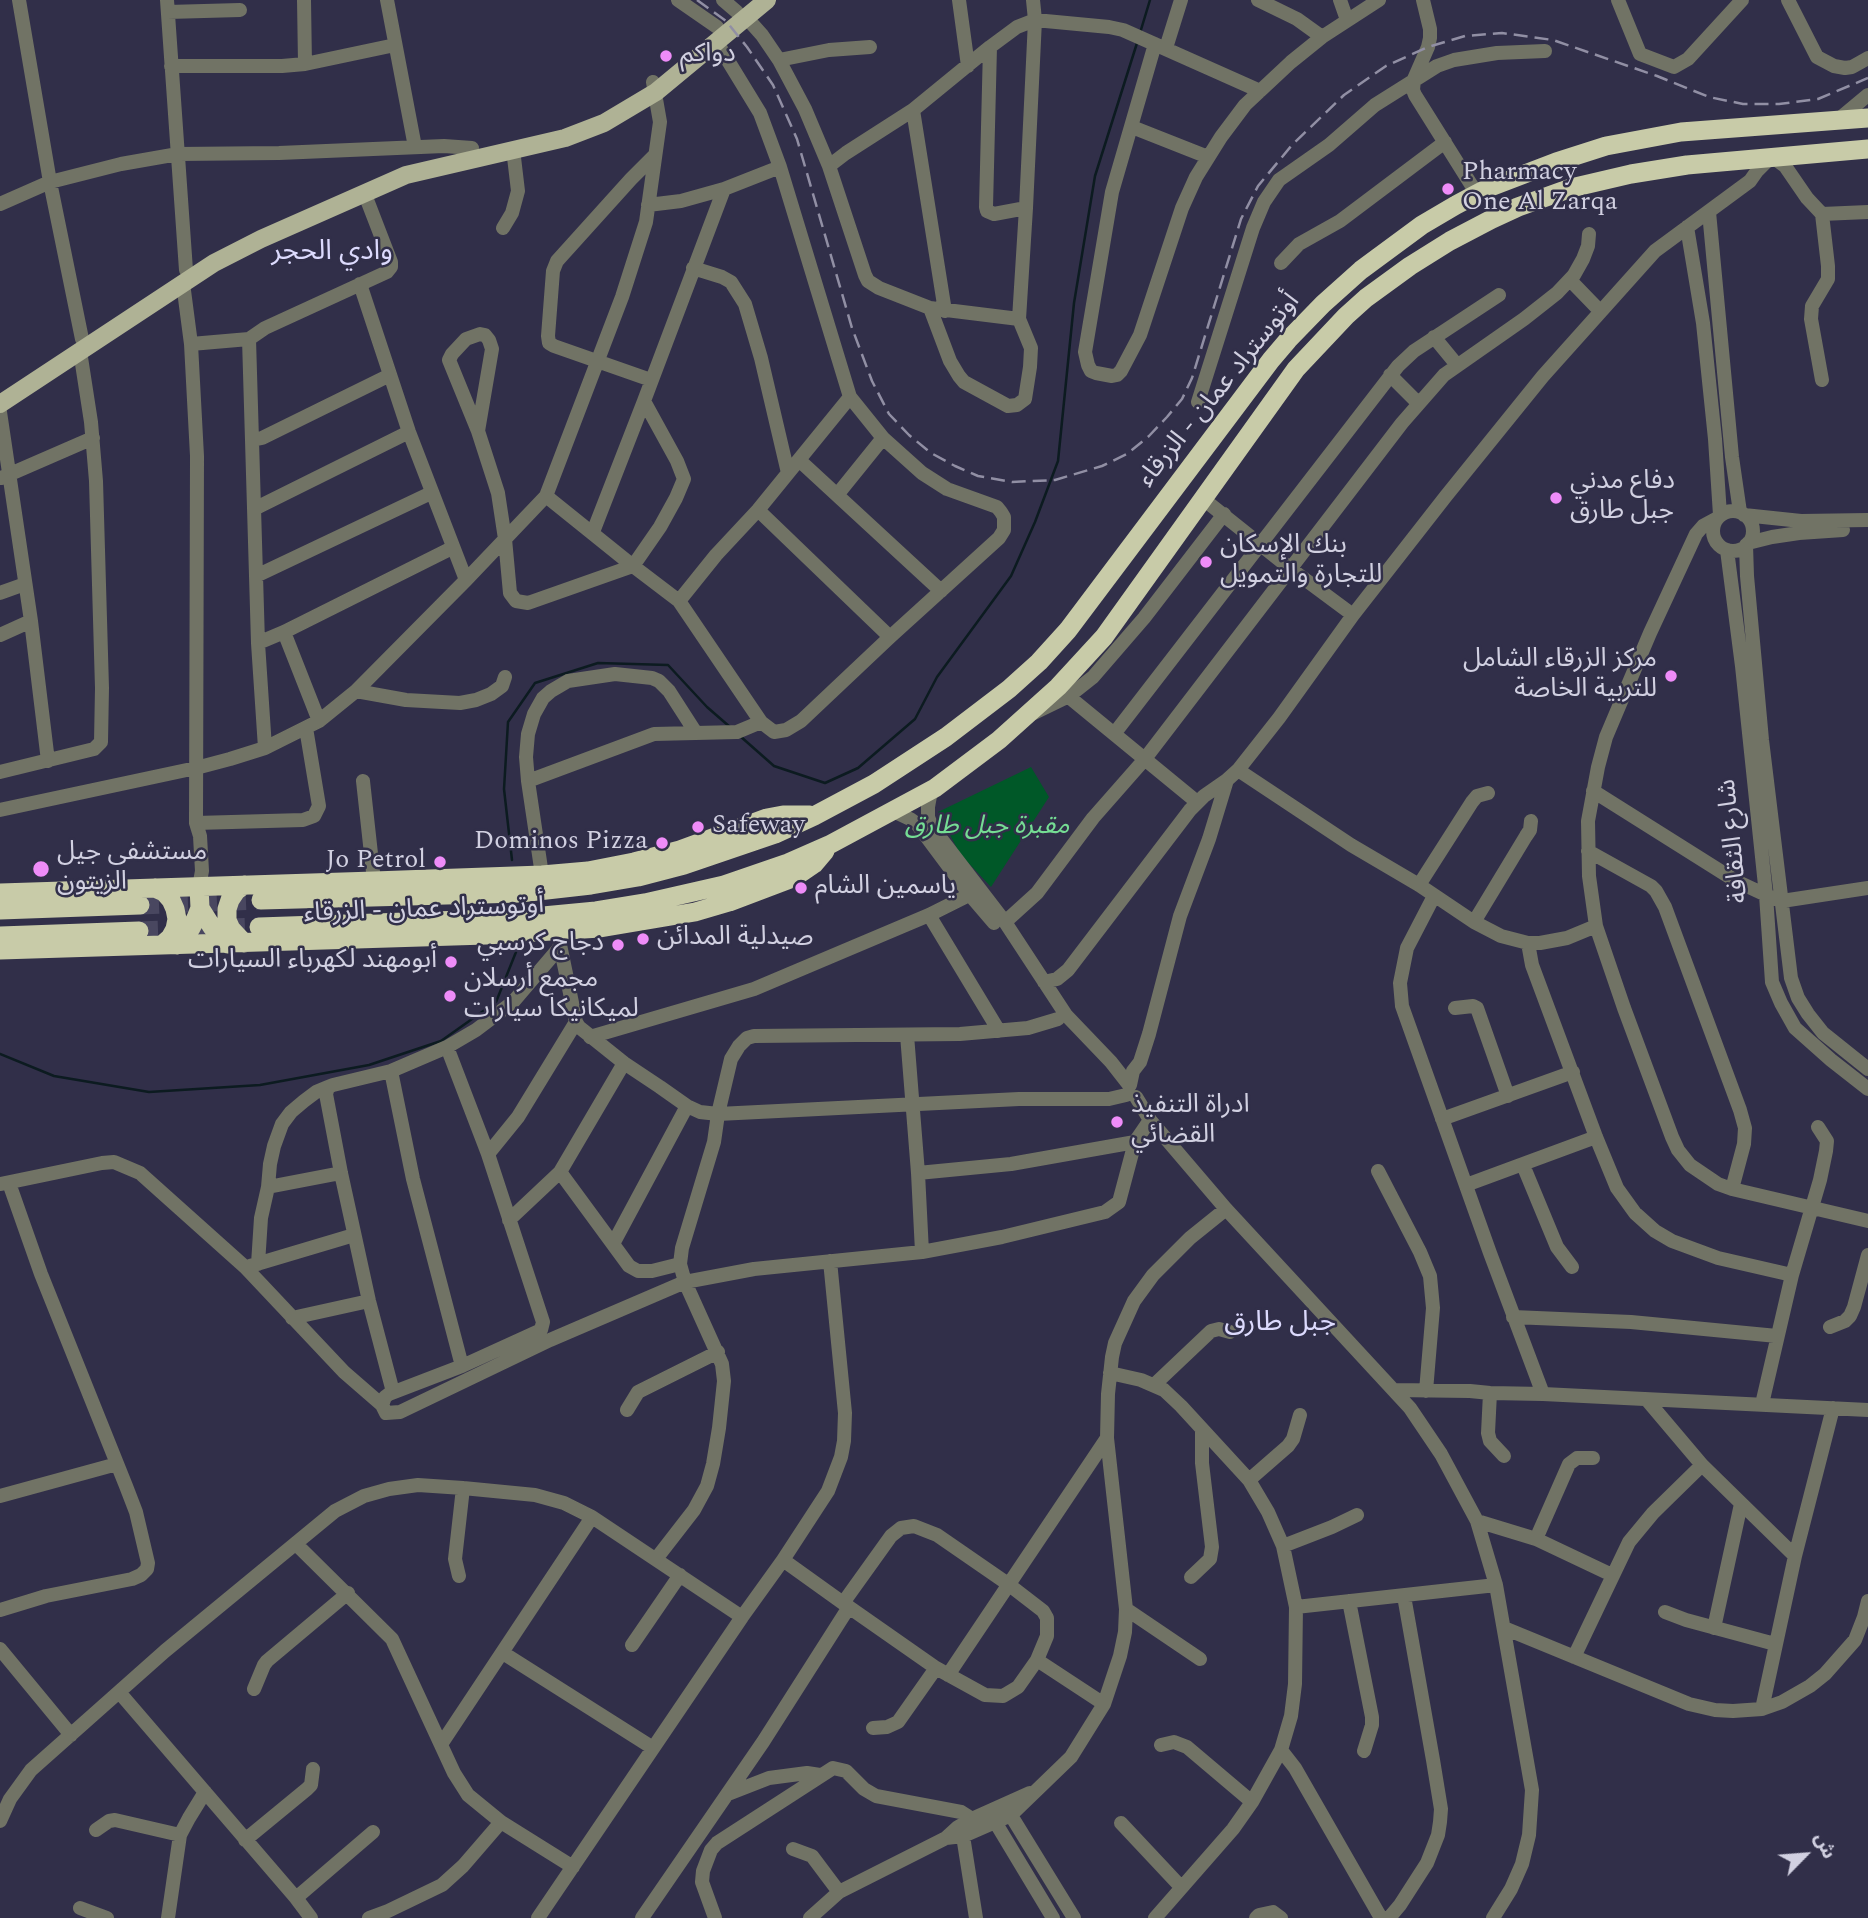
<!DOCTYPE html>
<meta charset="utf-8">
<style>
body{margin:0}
#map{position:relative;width:1868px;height:1918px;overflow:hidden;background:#312f49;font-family:Spectral,"Noto Sans Arabic",serif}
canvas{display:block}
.north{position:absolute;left:1770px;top:1820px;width:70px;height:70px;-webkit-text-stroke:5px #312f49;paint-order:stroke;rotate:65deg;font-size:19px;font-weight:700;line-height:28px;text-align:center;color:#d1d0e1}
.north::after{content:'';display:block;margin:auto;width:24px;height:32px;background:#d1d0e1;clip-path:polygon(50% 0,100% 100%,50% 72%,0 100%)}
</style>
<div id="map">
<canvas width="1868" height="1918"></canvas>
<div class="north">ش</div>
</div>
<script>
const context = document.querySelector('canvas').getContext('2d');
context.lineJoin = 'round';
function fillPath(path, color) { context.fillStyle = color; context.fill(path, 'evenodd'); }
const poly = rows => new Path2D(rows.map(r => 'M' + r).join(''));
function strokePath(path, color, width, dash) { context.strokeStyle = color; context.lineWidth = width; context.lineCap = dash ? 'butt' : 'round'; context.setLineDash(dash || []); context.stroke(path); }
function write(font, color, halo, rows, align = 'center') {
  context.font = font + ' Spectral,"Noto Sans Arabic",serif'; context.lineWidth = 5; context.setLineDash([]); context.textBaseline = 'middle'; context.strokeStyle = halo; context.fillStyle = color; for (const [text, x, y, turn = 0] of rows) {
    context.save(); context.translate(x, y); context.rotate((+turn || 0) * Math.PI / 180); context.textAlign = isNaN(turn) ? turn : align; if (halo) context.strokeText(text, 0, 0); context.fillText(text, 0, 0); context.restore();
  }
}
const green = poly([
 [1031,767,1049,797,991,887,960,854,938,812]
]);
const stream = poly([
 [1140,33,1150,0],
 [740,736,774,766,825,783,858,768,915,719,937,677,1011,576,1035,522,1058,461,1074,303,1095,176,1137,43],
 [512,860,504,789,508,722,535,683,598,663,668,665,707,707,730,727],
 [0,1054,54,1076,149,1092,260,1085,369,1065,441,1041,496,1002,518,947]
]);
const highwayTunnel = poly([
 [140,905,261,900],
 [139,931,259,927]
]);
const minor = poly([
 [19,0,50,182,82,339],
 [167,0,186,270],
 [304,0,305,64],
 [387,0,415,147],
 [678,0,717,27],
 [723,0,737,12],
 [959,0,968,66],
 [1258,0,1297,19,1322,37],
 [1340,0,1347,20],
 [1423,0,1430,29,1430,38,1428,47,1414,79,1413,90,1415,95,1477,194],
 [1618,0,1640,54,1674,67,1688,59,1742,0],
 [1788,0,1817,57,1834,66,1845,68,1852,67,1868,58],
 [168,12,240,10],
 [745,16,762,35,779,60,805,109,829,166,865,275,868,281,879,288,930,308,1019,319,1026,208,1035,20,1033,0],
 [1155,44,1112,192,1085,352,1088,365,1091,371,1096,373,1112,376,1117,375,1121,371,1140,335,1182,208,1196,177,1221,137,1245,105,1291,62,1322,37,1379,0],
 [990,47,986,207,987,211,994,214,1026,208],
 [1166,48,1181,0],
 [779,60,829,50,870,47],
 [171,66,282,66,305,64,395,45],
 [913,110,945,311],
 [1838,120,1868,95],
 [1132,127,1208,157],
 [829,166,846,153,913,110,990,47,1017,27,1035,20,1109,27,1123,30,1260,91],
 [0,204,50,182,121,164,178,154,279,153,444,146,472,148],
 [648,205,681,201,724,189],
 [1709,212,1732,457,1740,512],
 [1822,214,1828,266,1828,279,1812,306,1811,319,1822,380],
 [1687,227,1703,323,1715,439,1720,515],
 [503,228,512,213,518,191,513,149],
 [1281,263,1299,244,1340,221,1445,142],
 [693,268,722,277,731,282,745,304,761,358,788,473],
 [1570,280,1600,311],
 [183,283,191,344,197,456,196,823,200,836,202,871,199,887],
 [360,284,409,432,466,580],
 [930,308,950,361,959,376,964,382,1008,406,1017,405,1025,399,1030,367,1031,348,1019,319],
 [1434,337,1457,365],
 [249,339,258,643,265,748],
 [191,344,249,339,265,328,387,272,391,267,391,262,364,192],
 [1390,375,1418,403],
 [651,380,554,346,549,343,548,336,553,271,557,261,631,179,654,156],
 [1198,402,1253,228,1264,202,1279,180,1329,145,1375,105,1437,66,1454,60,1497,53,1545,51],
 [0,412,31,621,48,761],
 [478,431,492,349,489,340,485,335,480,334,466,339,452,354,449,360,478,431,498,493,505,539,510,593,516,601,528,603,633,566,660,527,676,498,684,479,677,461,644,401],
 [252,440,262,438,390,375],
 [799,460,941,591],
 [1,478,93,438],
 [837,495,883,438],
 [546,496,633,566,679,601,761,722,774,732,786,730,801,721,890,637,999,538,1004,530,1004,517,1001,512,997,507,947,489,922,473,883,438,850,397,780,167,760,113,716,41],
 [1202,498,1291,569,1353,615],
 [254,509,409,432],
 [758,510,890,637],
 '1713 531a20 20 0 1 1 40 0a20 20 0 1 1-40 0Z',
 [1744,515,1801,521,1868,520],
 [1716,519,1703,526,1696,534,1650,633,1606,737,1598,767,1588,821,1589,876,1596,926,1624,1008,1672,1137,1678,1150,1690,1165,1718,1184,1732,1189,1868,1221],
 [593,532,644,401,724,189,780,167],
 [1748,543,1772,537,1799,533,1843,530],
 [1746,545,1747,576,1762,740,1791,978,1798,998,1808,1014,1823,1033,1868,1069],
 [1727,550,1742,666,1766,895,1772,982,1781,1003,1795,1028,1831,1060,1868,1089],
 [256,576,431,493],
 [0,593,25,584],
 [679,601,716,555,758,510,850,397],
 [284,632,319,721],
 [0,635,31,621],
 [258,643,284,632,452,548],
 [356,691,406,700,460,703,476,700,491,694,502,686,505,677],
 [1063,692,1197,802],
 [1034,713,1069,696,1093,677,1144,618,1224,514],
 [1114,734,1398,366,1414,351,1499,295],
 [1238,770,1351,845,1419,885,1474,922,1501,936,1528,943,1540,943,1567,938,1596,926],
 [0,772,94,749,101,742,102,688,96,481,91,422,80,351],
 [363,781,374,881],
 [528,781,526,757,528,734,534,714,543,698,551,691,568,681,615,674,652,678,659,681,669,691,696,733],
 [935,788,930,796,928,807,928,817,932,827,1005,922,1066,1015,1111,1062,1129,1085],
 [1593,791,1736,881,1766,895,1782,901,1868,888],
 [0,810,196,768,230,759,265,748,319,721,356,691,466,580,546,496,622,297,646,222,660,122,653,82],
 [893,811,910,819,917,824,970,895,994,923],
 [196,823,303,820,314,816,319,806,306,728],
 [1588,851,1651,886,1656,891,1665,907,1740,1110,1745,1128,1744,1144,1732,1189],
 [542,875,528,781,654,734,737,732,761,722],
 [1419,885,1472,802,1477,796,1488,793],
 [1434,896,1407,948,1400,983,1402,1006,1490,1253,1543,1394],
 [929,915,999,1031],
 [1005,922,1037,893,1093,818,1144,760,1402,423,1444,375,1524,319,1557,293,1574,275,1583,259,1588,246,1589,234],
 [1474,922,1526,836,1530,830,1531,821],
 [559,940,576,1022,579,1027,624,1063,660,1087,687,1106,700,1112,718,1114,1019,1099,1109,1099,1126,1095],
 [1528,943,1532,965,1596,1137,1617,1188,1635,1213,1655,1231,1672,1241,1718,1258,1792,1275],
 [560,947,513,1002,476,1030,447,1047,488,1154,543,1322,541,1330,462,1366,389,1394,385,1397,382,1405,386,1413,400,1412,550,1340,685,1282,754,1269,922,1252,1002,1237,1105,1212,1119,1202,1135,1142,1150,1120],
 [1044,982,1057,979,1068,970,1190,810,1204,796,1227,780],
 [1455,1008,1473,1006,1477,1008,1508,1096],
 [907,1035,918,1173,922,1252],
 [590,1037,754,989,929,915,979,890],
 [391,1071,413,1179,462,1366],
 [1130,1085,1133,1071,1140,1062,1149,1034,1180,916,1209,839,1227,780,1238,770,1279,718,1353,615,1446,496,1543,376,1655,251,1750,181,1757,171,1767,161,1774,158,1785,166,1807,198,1822,214,1868,212],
 [1136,1097,1150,1120,1226,1209,1410,1408,1441,1454,1477,1521,1496,1585,1532,1790,1529,1835,1522,1864,1511,1889,1493,1918],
 [1442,1119,1573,1072],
 [488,1154,518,1117,576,1022],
 [1523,1165,1557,1247,1572,1267],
 [1378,1171,1420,1252,1430,1276,1433,1308,1426,1391],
 [560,1172,629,1266,638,1271,652,1271,680,1264],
 [918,1173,1011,1164,1135,1142],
 [1,1184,102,1163,114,1162,140,1173,245,1267,344,1372,382,1405],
 [1466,1185,1596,1137],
 [268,1187,341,1173],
 [509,1220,560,1172,624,1063],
 [613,1244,687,1106],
 [258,1264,261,1218,268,1187,270,1164,274,1146,282,1124,291,1112,304,1101,316,1092,328,1087],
 [250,1266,354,1235],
 [1513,1317,1631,1322,1777,1336],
 [292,1318,369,1301],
 [1830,1327,1845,1321,1850,1316,1854,1307,1868,1255],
 [1110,1373,1141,1380,1164,1390,1181,1406,1249,1480,1268,1512,1283,1546,1296,1607,1295,1684,1291,1716,1281,1750,1252,1802,1233,1829,1155,1918],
 [1154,1385,1211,1331,1219,1329,1230,1332],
 [1394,1390,1470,1391,1490,1393,1543,1394,1868,1410],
 [393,1392,369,1301,341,1173,326,1094,328,1087,333,1085,391,1071,447,1047],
 [1490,1393,1488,1433,1490,1441,1504,1456],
 [1647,1400,1702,1465,1795,1556],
 [1762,1404,1792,1275,1820,1180,1826,1151,1827,1141,1818,1127],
 [627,1410,638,1392,718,1352],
 [1249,1480,1288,1446,1293,1439,1300,1415],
 [0,1496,117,1464],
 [1477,1521,1536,1539,1612,1575],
 [1536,1539,1569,1464,1577,1458,1593,1458],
 [296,1544,392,1639,454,1773,468,1795,501,1822,573,1867],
 [1283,1546,1332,1527,1357,1515],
 [656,1559,694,1510,707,1486,713,1464,719,1428,724,1381,722,1364,685,1282,680,1264,682,1248,714,1142,718,1114,731,1059,739,1046,747,1038,754,1036,960,1034,1028,1028,1058,1019],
 [783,1560,843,1603,936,1668,985,1695,1003,1696,1018,1687,1037,1660,1047,1636,1047,1618,1043,1611,1008,1584,937,1535,914,1526,901,1528,891,1536,843,1603],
 [459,1576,455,1559,463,1488],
 [1191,1577,1210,1559,1212,1547,1202,1463,1202,1429],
 [1349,1601,1372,1717,1372,1725,1364,1751],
 [1296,1607,1496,1585],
 [1126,1609,1200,1659],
 [0,1610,46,1596,132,1579,141,1575,147,1569,148,1563,136,1512,126,1486,41,1274,9,1183],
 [1665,1612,1686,1620,1775,1644],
 [1504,1628,1689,1704,1715,1710,1733,1711,1762,1709,1782,1702,1810,1686,1825,1674,1855,1640,1864,1617,1868,1601],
 [1714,1628,1741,1504],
 [632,1645,680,1575],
 [0,1649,71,1735],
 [503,1653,653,1748],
 [1574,1657,1629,1542,1653,1513,1702,1465],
 [1037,1660,1104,1704],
 [948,1675,1107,1438],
 [254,1689,264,1665,267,1661,348,1593],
 [119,1692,296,1898,311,1918],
 [1762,1709,1795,1556,1833,1408],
 [873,1728,887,1727,898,1722,936,1668],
 [442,1743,592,1517],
 [1161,1745,1174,1742,1187,1747,1252,1802],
 [1281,1750,1295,1768,1381,1918],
 [728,1794,769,1778,807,1773,820,1775],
 [1007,1809,1074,1918],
 [991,1815,1053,1918],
 [0,1821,10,1799,31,1770,165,1651,335,1511,364,1496,389,1489,418,1485,463,1488,535,1495,564,1503,592,1517,742,1617],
 [1121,1823,1181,1887],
 [959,1829,963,1836,976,1918],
 [96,1830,109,1821,115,1820,180,1835],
 [946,1838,963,1836,1011,1815,1071,1757,1104,1704,1120,1656,1125,1632,1126,1609,1107,1438,1108,1394,1112,1357,1115,1343,1134,1301,1153,1275,1190,1238,1226,1209],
 [245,1840,307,1789,311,1785,313,1769],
 [793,1849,812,1856,839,1892],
 [296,1898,373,1832],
 [80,1908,107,1918],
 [168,1918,180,1835,189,1818,205,1792],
 [369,1918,388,1911,442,1885,463,1866,501,1822],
 [538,1918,742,1617,783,1560,828,1491,841,1457,844,1441,845,1413,830,1261],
 [642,1918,763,1742,849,1607],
 [715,1918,702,1882,703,1871,711,1850,717,1843,833,1768,846,1771,864,1789,876,1796,961,1812,972,1819],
 [810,1918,839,1892,946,1838,958,1827,972,1819,1030,1793],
 [1256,1918,1259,1915,1273,1912,1281,1918],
 [1389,1918,1400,1905,1427,1863,1438,1835,1440,1822,1441,1809,1433,1760,1404,1596]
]);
const major = poly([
 [0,404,214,263,261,239,406,175,565,138,604,123,656,92,767,0]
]);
const highway = poly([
 [244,885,236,891,230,900,227,909,227,920,231,929,244,943],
 [155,888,164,892,171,900,175,909,177,919,175,929,170,938,162,945],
 [0,893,374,881,542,875,588,871,634,862,680,850,767,818,783,815,810,815],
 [261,900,520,893,591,885,638,877,684,865,775,834,814,816,874,784,946,737,1009,689,1039,662,1068,630,1271,360,1288,340,1323,304,1361,270,1422,225,1456,205,1488,188,1556,162,1606,146,1681,132,1868,118],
 [200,908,212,927,228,944],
 [0,910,140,905],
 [259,927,522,918,596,911,645,903,724,885,788,863,829,845,935,788,999,740,1058,687,1104,637,1296,369,1346,316,1366,298,1410,266,1450,241,1492,219,1518,207,1571,188,1631,174,1687,165,1868,149],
 [0,936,139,931],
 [177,945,191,928,196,918,200,908,199,887],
 [0,950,486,935,600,928,695,912,729,902,795,877,814,864,825,851]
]);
const rail = poly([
 [697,0,726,21,747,47,773,85,797,139,852,328,872,381,889,414,909,435,931,453,955,466,978,476,1012,482,1055,480,1102,466,1127,454,1149,436,1167,417,1182,399,1192,378,1241,219,1258,186,1292,145,1344,95,1386,66,1428,47,1465,36,1502,33,1553,40,1657,76,1709,97,1743,104,1779,104,1818,99,1868,78]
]);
const markers = [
 [666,56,7,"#ee8cf8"],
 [1448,189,7,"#ee8cf8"],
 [1556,498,7,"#ee8cf8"],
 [1206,562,7,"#ee8cf8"],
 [1671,676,7,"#ee8cf8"],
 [698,827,7,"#ee8cf8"],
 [662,843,7,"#ee8cf8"],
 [440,862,7,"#ee8cf8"],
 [41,869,9,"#ee8cf8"],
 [801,888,7,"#ee8cf8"],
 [643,939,7,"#ee8cf8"],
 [618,945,7,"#ee8cf8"],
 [451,962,7,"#ee8cf8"],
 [450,996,7,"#ee8cf8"],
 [1117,1122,7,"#ee8cf8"]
];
const poiNames = [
 ["دواكم",680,56],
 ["Pharmacy",1462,174],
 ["One Al Zarqa",1462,204],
 ["دفاع مدني",1570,483],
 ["جبل طارق",1570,513],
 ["بنك الإسكان",1220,547],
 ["للتجارة والتمويل",1220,577],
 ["مركز الزرقاء الشامل",1657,661,"right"],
 ["للتربية الخاصة",1657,691,"right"],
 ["Safeway",712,827],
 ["Dominos Pizza",648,843,"right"],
 ["مستشفى جيل",57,854],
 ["الزيتون",57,884],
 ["Jo Petrol",426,862,"right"],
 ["ياسمين الشام",815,888],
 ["صيدلية المدائن",657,939],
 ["دجاج كرسبي",604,945,"right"],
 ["أبومهند لكهرباء السيارات",437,962,"right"],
 ["مجمع أرسلان",464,981],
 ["لميكانيكا سيارات",464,1011],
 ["ادراة التنفيذ",1131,1107],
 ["القضائي",1131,1137]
];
const streetNames = [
 ["أوتوستراد عمان - الزرقاء",1220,391,-51],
 ["شارع الثقافة",1735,841,-96],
 ["أوتوستراد عمان - الزرقاء",424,911,-2]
];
const parkNames = [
 ["مقبرة جبل طارق",987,828]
];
const neighbourhoodNames = [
 ["وادي الحجر",332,254],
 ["جبل طارق",1280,1325]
];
fillPath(green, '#005828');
strokePath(stream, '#0c1b20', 2.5);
strokePath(highwayTunnel, '#494760', 19, [19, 10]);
strokePath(minor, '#717365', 14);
strokePath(major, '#afb295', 18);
strokePath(highway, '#c8cba8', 19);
strokePath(rail, '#918fa4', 2.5, [14, 7]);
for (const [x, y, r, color] of markers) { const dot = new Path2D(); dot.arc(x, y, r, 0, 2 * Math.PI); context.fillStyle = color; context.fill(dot); strokePath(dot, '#312f49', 2.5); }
write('26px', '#d1d0e1', '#312f49', poiNames, 'left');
write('26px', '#d1d0e1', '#312f49', streetNames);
write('italic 26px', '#75dd94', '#312f49', parkNames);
write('28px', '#dcdafd', '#312f49', neighbourhoodNames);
</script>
